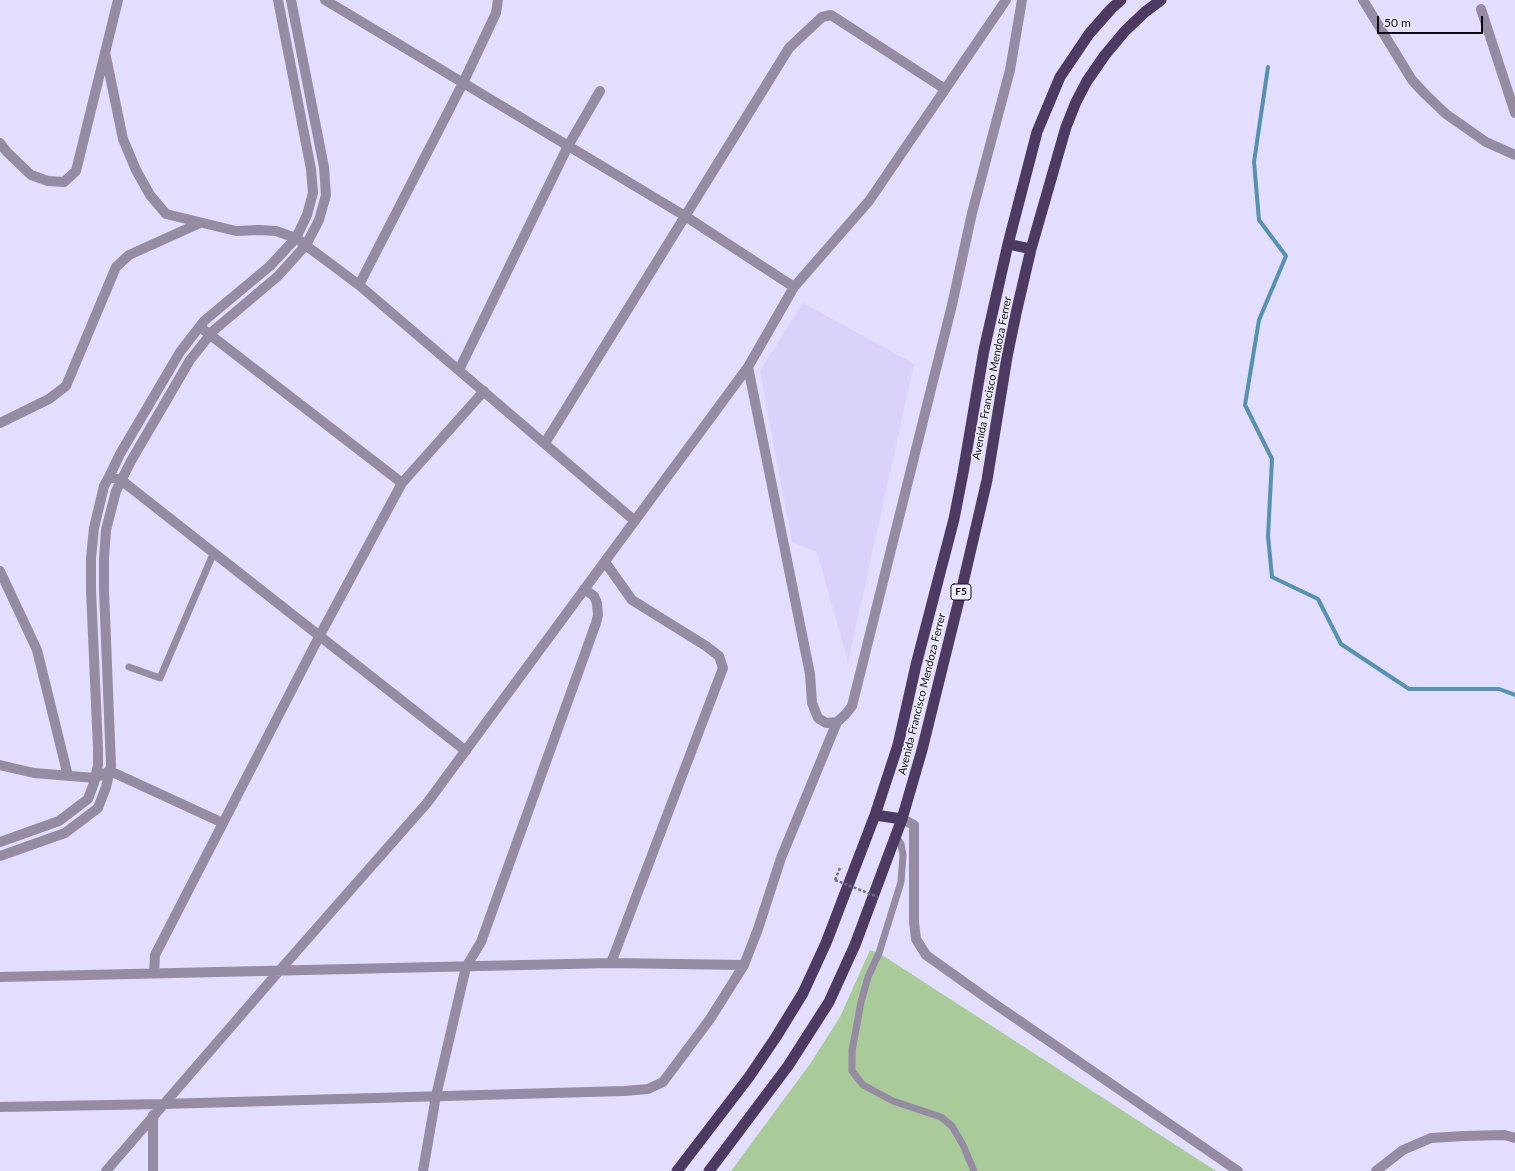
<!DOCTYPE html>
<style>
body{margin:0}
#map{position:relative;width:1515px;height:1171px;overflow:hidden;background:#e3defe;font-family:Lato,sans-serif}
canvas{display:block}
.scale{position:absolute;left:1377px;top:16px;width:106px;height:18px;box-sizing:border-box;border:2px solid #0c0a14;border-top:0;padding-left:5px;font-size:12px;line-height:14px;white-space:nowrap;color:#0c0a14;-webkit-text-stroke:3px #f0eefb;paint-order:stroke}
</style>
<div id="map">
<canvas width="1515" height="1171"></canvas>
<div class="scale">50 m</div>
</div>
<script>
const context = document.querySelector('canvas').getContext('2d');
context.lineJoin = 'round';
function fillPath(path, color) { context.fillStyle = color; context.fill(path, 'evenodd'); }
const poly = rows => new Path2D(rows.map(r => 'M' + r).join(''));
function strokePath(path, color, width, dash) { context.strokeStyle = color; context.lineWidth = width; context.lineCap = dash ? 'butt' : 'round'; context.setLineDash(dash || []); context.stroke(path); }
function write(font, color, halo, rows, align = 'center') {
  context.font = font + ' Lato,sans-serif'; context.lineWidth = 3; context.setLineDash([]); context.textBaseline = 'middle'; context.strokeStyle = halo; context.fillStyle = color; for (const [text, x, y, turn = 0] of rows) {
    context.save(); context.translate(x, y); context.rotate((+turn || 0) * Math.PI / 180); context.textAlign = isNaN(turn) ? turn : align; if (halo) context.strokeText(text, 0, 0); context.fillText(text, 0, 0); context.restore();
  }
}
const built = poly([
 [803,303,914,364,848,662,817,552,792,542,760,371]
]);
const green = poly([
 [870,950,879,953,1216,1171,731,1171,810,1064,840,1017]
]);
const stream = poly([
 [1268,67,1254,162,1259,220,1286,256,1259,320,1245,405,1272,459,1268,536,1272,577,1318,599,1341,644,1409,689,1499,689,1515,695]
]);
const path = poly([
 [835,880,840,868,842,869]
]);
const service = poly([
 [129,667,160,678,214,552],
 [896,836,901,844,903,855,901,882,879,953,868,977,861,1002,852,1051,852,1071,863,1085,893,1101,941,1117,952,1126,963,1145,974,1171]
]);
const minor = poly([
 [325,0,685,216,794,287],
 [1363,0,1412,80,1425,94,1446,114,1486,142,1515,155],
 [1481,9,1515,113],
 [105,52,123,139,136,170,150,195,166,214,236,231,259,230,276,231,296,238,359,285,635,521],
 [0,143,7,152,31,175,48,181,64,182,76,171,118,0],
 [359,285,463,83,496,13,498,0],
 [200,327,402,483],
 [748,367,810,674,812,703,818,718,826,723,837,722,845,715,852,706,952,305,972,213,1010,70,1022,0],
 [459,370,568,146,600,91],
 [0,423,49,399,66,386,116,267,129,255,200,223],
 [545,443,789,48,822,17,831,15,945,89],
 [109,477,121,480,466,751],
 [0,571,37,650,68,776],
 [0,765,34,773,95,778,110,771,223,823],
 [902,819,914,825,914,922,916,939,926,955,992,1002,1238,1171],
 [611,963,744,965],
 [154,973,155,955,320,635,402,483,484,391],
 [0,977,611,963,723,668,719,656,706,646,632,600,605,562],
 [0,1107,163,1104,624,1091,648,1089,663,1082,710,1019,744,965,758,929,781,858,837,722],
 [106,1171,280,970,427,803,748,367,794,287,869,201,1006,0],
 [153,1171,153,1115],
 [423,1171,436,1096,466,967,481,942,596,623,598,615,597,603,594,596,584,589],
 [1376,1171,1403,1150,1431,1138,1464,1136,1504,1135,1515,1138]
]);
const tertiary = poly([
 [0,842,59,821,88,799,94,783,98,765,98,749,91,590,91,558,94,528,104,486,109,477,120,454,180,352,204,321,270,266,296,238,307,215,313,193,311,169,278,0],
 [0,856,65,833,98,808,106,787,111,766,104,590,104,559,106,530,116,491,131,461,190,360,213,331,278,276,306,245,319,220,326,195,324,167,291,0]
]);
const trunk = poly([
 [1008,244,1031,249],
 [875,815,902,819],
 [677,1171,749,1077,776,1037,803,993,826,943,875,815,898,745,916,665,954,519,963,473,984,350,1008,244,1037,132,1060,77,1089,34,1111,9,1121,0],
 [709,1171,788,1066,829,1002,855,945,902,819,922,750,961,592,987,480,1007,357,1017,309,1031,249,1066,127,1076,102,1087,81,1105,55,1125,31,1145,12,1161,0]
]);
const pathBridge = poly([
 [835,880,878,897]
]);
const shields = [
 [961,592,20]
];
const shieldNames = [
 ["F5",961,592]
];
const streetNames = [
 ["Avenida Francisco Mendoza Ferrer",992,378,-79],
 ["Avenida Francisco Mendoza Ferrer",922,694,-76]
];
fillPath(built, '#dad2fa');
fillPath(green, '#a9cb99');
strokePath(stream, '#5591b0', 4);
strokePath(path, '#726f83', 2.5, [3, 2]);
strokePath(service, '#958ca3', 7);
strokePath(minor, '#958ca3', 10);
strokePath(tertiary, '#958ca3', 10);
strokePath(trunk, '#4c3a63', 11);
strokePath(pathBridge, '#726f83', 2.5, [3, 2]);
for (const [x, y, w] of shields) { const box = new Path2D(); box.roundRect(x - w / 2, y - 8, w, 16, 3); context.fillStyle = '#f0eefb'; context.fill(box); strokePath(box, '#0c0a14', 1); }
write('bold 10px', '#0c0a14', null, shieldNames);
write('11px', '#0c0a14', '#f0eefb', streetNames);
</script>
